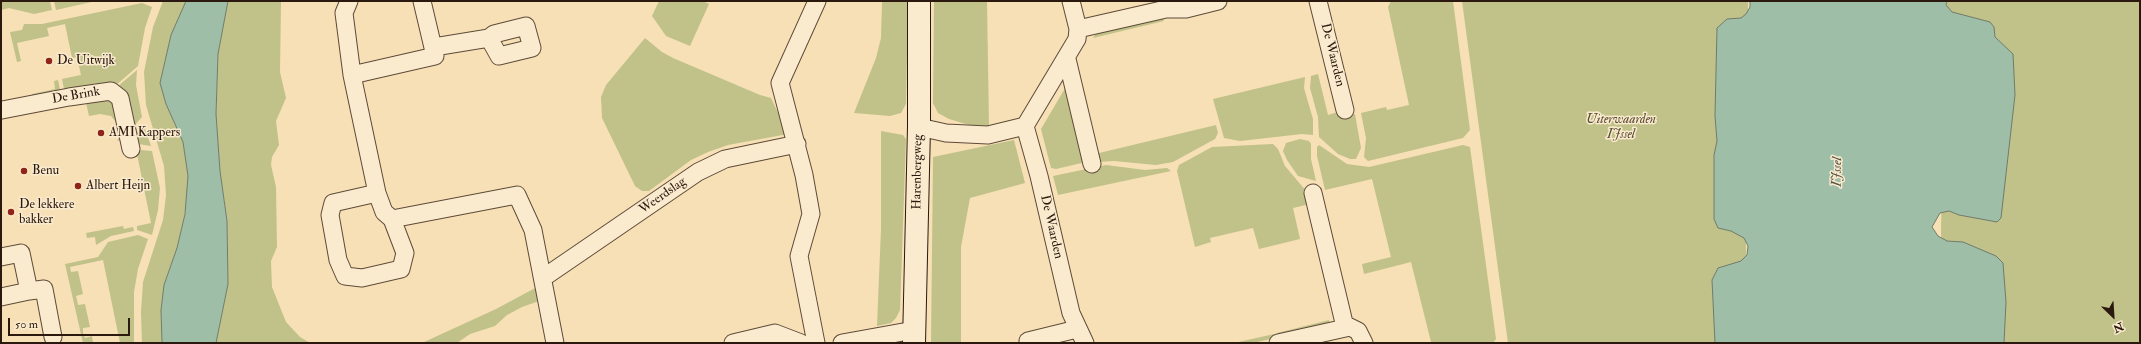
<!DOCTYPE html>
<style>
body{margin:0}
#map{position:relative;width:2141px;height:344px;overflow:hidden;background:#f7e0b5;font-family:"IM FELL Double Pica",serif}
canvas{display:block}
.frame{position:absolute;inset:0;border:2px solid #2b180e;pointer-events:none}
.north{position:absolute;left:2093px;top:296px;width:40px;height:40px;-webkit-text-stroke:3px #faebcf;paint-order:stroke;rotate:155deg;font-size:11px;font-weight:700;line-height:16px;text-align:center;color:#2b180e}
.north::after{content:'';display:block;margin:auto;width:14px;height:18px;background:#2b180e;clip-path:polygon(50% 0,100% 100%,50% 72%,0 100%)}
.scale{position:absolute;left:8px;top:318px;width:122px;height:18px;box-sizing:border-box;border:2px solid #2b180e;border-top:0;padding-left:5px;font-size:12px;line-height:14px;white-space:nowrap;color:#2b180e;-webkit-text-stroke:3px #faebcf;paint-order:stroke}
</style>
<div id="map">
<canvas width="2141" height="344"></canvas>
<div class="frame"></div>
<div class="north">N</div>
<div class="scale">50 m</div>
</div>
<script>
const context = document.querySelector('canvas').getContext('2d');
context.lineJoin = 'round';
function fillPath(path, color) { context.fillStyle = color; context.fill(path, 'evenodd'); }
const poly = rows => new Path2D(rows.map(r => 'M' + r).join(''));
function strokePath(path, color, width, dash) { context.strokeStyle = color; context.lineWidth = width; context.lineCap = dash ? 'butt' : 'round'; context.setLineDash(dash || []); context.stroke(path); }
function write(font, color, halo, rows, align = 'center') {
  context.font = font + ' "IM FELL Double Pica",serif'; context.lineWidth = 3; context.setLineDash([]); context.textBaseline = 'middle'; context.strokeStyle = halo; context.fillStyle = color; for (const [text, x, y, turn = 0] of rows) {
    context.save(); context.translate(x, y); context.rotate((+turn || 0) * Math.PI / 180); context.textAlign = isNaN(turn) ? turn : align; if (halo) context.strokeText(text, 0, 0); context.fillText(text, 0, 0); context.restore();
  }
}
const green = poly([
 [1,1,50,1,52,10,34,14,9,8,1,10],
 [54,1,96,1,56,10],
 [163,1,186,1,171,35,160,83,166,104,183,142,188,176,188,199,177,248,164,285,161,310,162,343,142,343,141,312,143,282,163,220,166,195,164,166,146,105,144,72,153,27],
 [228,1,281,1,280,72,286,98,276,121,279,145,272,157,271,165,276,187,277,247,271,261,272,287,286,322,300,337,310,343,216,343,228,284,227,221,220,171,216,114,218,54],
 [659,1,703,1,709,4,690,46,666,36,652,16],
 [882,1,908,1,906,104,901,113,890,116,854,113,876,58,881,38],
 [934,1,987,1,989,126,969,125,949,119,938,113,933,103],
 [1391,1,1453,1,1470,130,1463,138,1368,161,1364,157,1366,138,1361,113,1386,107,1387,110,1409,105,1388,7],
 [1462,1,1748,1,1746,248,1748,343,1508,343],
 [1947,1,2140,1,2140,343,1943,343,1941,228],
 [142,3,152,7,145,28,138,66,115,86,65,94,62,79,81,75,77,57,72,58,65,24,47,28,49,36,17,43,21,61,17,62,10,32,22,30,24,24,42,24],
 [1162,16,1164,21,1093,38,1097,32],
 [645,38,662,52,673,58,760,95,771,98,788,134,728,145,708,152,691,160,649,191,642,191,635,186,602,118,601,97,606,85],
 [137,70,136,85,142,117,131,129,117,87],
 [1318,74,1328,115,1338,112,1339,118,1355,114,1361,148,1356,159,1350,159,1338,154,1319,137,1318,117,1310,88,1311,76],
 [1305,77,1304,88,1313,119,1313,135,1302,134,1240,141,1224,138,1213,99],
 [58,80,61,95,33,100,32,94,55,89,54,81],
 [1067,85,1086,162,1056,169,1051,168,1041,129],
 [85,98,113,99,126,139,117,141,121,135,117,123,111,116,100,114,89,116],
 [1216,125,1218,133,1215,139,1173,162,1156,165,1114,161,1097,162,1095,154],
 [144,126,151,146,138,144,136,134],
 [881,131,903,135,906,139,900,310,896,318,891,323,877,326,881,229],
 [1300,139,1309,141,1311,144,1311,159,1316,181,1298,176,1287,160,1283,151,1286,143],
 [1014,140,1025,183,970,198,961,247,961,343,931,343,933,157],
 [1273,144,1278,149,1285,166,1307,192,1310,204,1293,208,1300,239,1259,249,1253,228,1210,238,1211,242,1195,247,1177,171,1179,165,1212,147],
 [1319,145,1347,164,1369,167,1463,145,1470,147,1496,339,1493,343,1428,343,1431,342,1411,262,1364,274,1362,264,1391,257,1372,179,1325,190,1317,156,1317,147],
 [141,150,152,151,160,188,158,210,152,235,137,230,137,226,151,223,137,154],
 [1106,165,1145,170,1167,168,1171,171,1058,195,1053,176],
 [123,226,124,229,133,227,134,231,111,236,96,245,95,237,87,238,86,233],
 [138,235,148,239,138,269,134,292,134,343,120,343,103,260,70,267,71,272,78,271,83,294,76,296,77,300,78,305,85,304,90,327,83,328,83,333,85,338,92,336,93,343,83,343,65,264,98,257,108,242],
 [539,286,542,300,522,307,507,315,495,326,470,334,457,343,422,343,496,309],
 [1329,320,1330,325,1278,337,1277,333],
 [1274,334,1275,338,1253,343,1234,343]
]);
const water = poly([
 [186,1,228,1,218,54,216,114,220,171,227,221,228,284,216,343,162,343,161,310,164,285,177,248,185,214,188,176,183,142,166,104,160,83,171,35,186,1],
 [1750,1,1947,1,1946,5,1952,12,1990,22,1994,27,1995,37,2013,54,2015,95,2001,218,1997,222,1959,215,1949,211,1940,213,1932,227,1938,236,1947,241,1963,242,1996,256,2003,263,2006,302,2004,343,1715,343,1712,280,1718,268,1741,261,1747,255,1748,246,1744,238,1731,231,1718,228,1714,219,1714,155,1717,141,1715,116,1717,28,1727,19,1741,18,1746,14,1750,7,1750,1]
]);
const street = poly([
 [349,1,344,13,352,75,377,193,384,212,392,219,517,195,533,230,555,343],
 [1071,1,1078,29],
 [1318,1,1345,110],
 [434,47,489,38,499,56,532,48,526,26,494,34,489,38],
 [1067,59,1092,164],
 [352,75,435,56,422,1],
 [2,110,69,97,111,91,120,98,131,149],
 [919,127,946,133,988,135,1025,126],
 [377,193,333,203,330,215,338,260,345,276,362,278,401,269,405,253,392,219],
 [1313,193,1345,327],
 [1,257,21,253,29,291,1,297],
 [543,278,698,172,725,159,797,144],
 [29,291,44,289,53,337],
 [733,343,775,333,801,343],
 [816,343,799,256,811,214,804,175,780,83,817,1],
 [842,343,914,330],
 [1029,343,1028,341,1077,329],
 [1085,343,1071,313,1039,176,1025,126,1077,39,1078,29,1166,9,1186,9,1218,1],
 [1278,343,1350,327,1358,331,1364,343]
]);
const secondary = poly([
 [914,343,919,127,919,1]
]);
const markers = [
 [49,61,4,"#8f2418"],
 [101,133,4,"#8f2418"],
 [24,171,4,"#8f2418"],
 [78,186,4,"#8f2418"],
 [11,212,4,"#8f2418"]
];
const streetNames = [
 ["De Waarden",1332,55,76],
 ["De Brink",76,96,-10],
 ["Harenbergweg",918,172,-89],
 ["Weerdslag",663,196,-35],
 ["De Waarden",1051,227,77]
];
const poiNames = [
 ["De Uitwijk",57,61],
 ["AMI Kappers",109,133],
 ["Benu",32,171],
 ["Albert Heijn",86,186],
 ["De lekkere",19,205],
 ["bakker",19,220]
];
const parkNames = [
 ["Uiterwaarden",1621,120],
 ["IJssel",1621,135]
];
const waterNames = [
 ["IJssel",1838,172,-89]
];
fillPath(green, '#c1c18a');
fillPath(water, '#9ebea7');
strokePath(water, '#707c6a', 1);
strokePath(street, '#5e4a38', 19);
strokePath(secondary, '#2b180e', 24);
strokePath(street, '#faebcf', 17);
strokePath(secondary, '#faebcf', 22);
for (const [x, y, r, color] of markers) { const dot = new Path2D(); dot.arc(x, y, r, 0, 2 * Math.PI); context.fillStyle = color; context.fill(dot); strokePath(dot, '#faebcf', 1.5); }
write('13px', '#2b180e', '#faebcf', streetNames);
write('13px', '#2b180e', '#faebcf', poiNames, 'left');
write('italic 13px', '#584b33', '#faebcf', parkNames);
write('italic 14px', '#535244', '#faebcf', waterNames);
</script>
